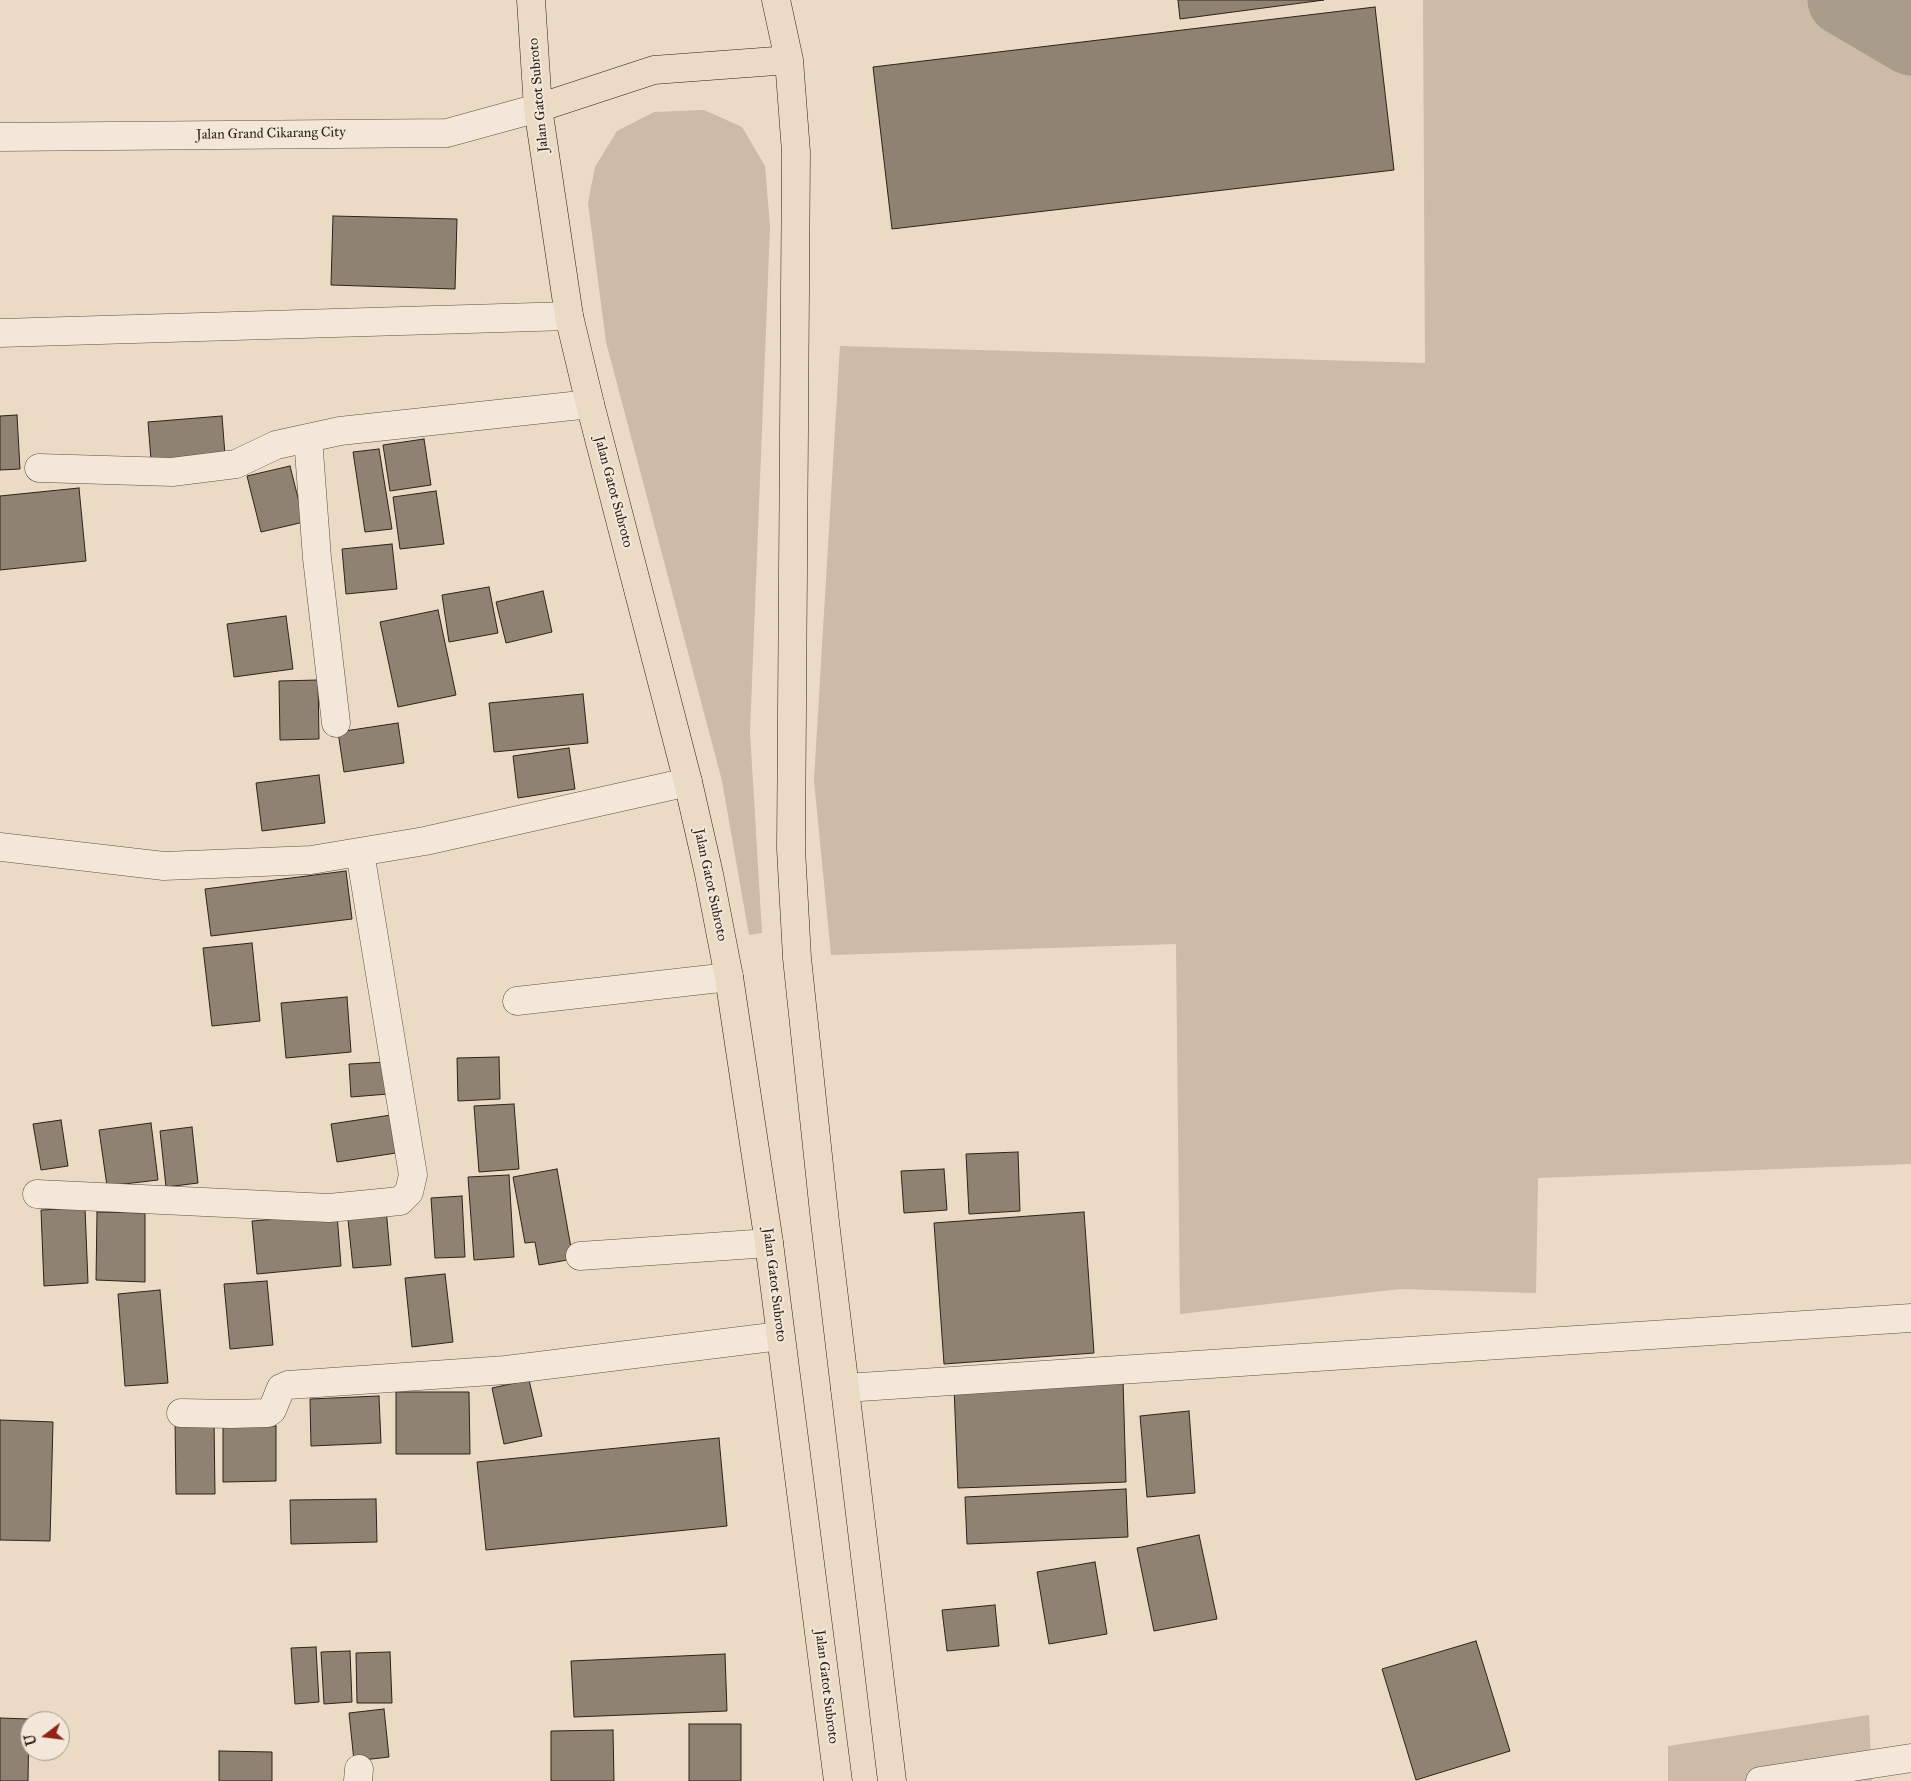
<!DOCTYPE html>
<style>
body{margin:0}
#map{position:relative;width:1911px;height:1781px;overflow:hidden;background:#ebdac4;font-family:"IM FELL Great Primer",serif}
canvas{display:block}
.north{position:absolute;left:20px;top:1711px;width:50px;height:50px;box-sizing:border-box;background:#f2e7d9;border:1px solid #a3998c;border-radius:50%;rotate:255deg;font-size:14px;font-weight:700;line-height:20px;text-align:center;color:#2d2319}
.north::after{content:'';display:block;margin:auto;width:18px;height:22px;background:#8f2418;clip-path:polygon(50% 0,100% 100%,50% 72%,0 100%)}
</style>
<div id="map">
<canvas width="1911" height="1781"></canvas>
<div class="north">U</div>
</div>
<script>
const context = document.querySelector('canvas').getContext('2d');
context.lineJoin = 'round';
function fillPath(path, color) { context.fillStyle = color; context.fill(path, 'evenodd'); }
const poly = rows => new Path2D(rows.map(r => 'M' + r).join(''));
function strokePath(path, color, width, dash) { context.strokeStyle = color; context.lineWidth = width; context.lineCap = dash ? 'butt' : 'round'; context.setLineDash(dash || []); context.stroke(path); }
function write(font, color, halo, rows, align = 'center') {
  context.font = font + ' "IM FELL Great Primer",serif'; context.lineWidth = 4; context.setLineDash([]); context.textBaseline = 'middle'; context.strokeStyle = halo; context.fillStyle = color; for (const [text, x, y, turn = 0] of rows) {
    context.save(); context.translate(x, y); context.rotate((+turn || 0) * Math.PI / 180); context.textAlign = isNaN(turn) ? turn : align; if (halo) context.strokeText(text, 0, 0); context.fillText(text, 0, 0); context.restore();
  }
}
const green = poly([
 [1423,0,1911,0,1911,1164,1538,1178,1536,1293,1400,1289,1180,1314,1176,944,831,955,814,780,840,346,1425,363],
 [704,110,742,127,765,166,770,227,750,732,762,933,749,935,722,781,606,342,588,203,595,167,617,131,654,112],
 [1869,1715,1872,1781,1668,1781,1668,1746]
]);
const river = poly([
 [1843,0,1911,40]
]);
const building = poly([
 [1178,0,1324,0,1180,19,1178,0],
 [1375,7,1394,170,892,229,873,67,1375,7],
 [333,216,457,219,455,289,331,285,333,216],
 [17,415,20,469,0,470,0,416,17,415],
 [222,416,225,455,151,460,148,422,222,416],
 [424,439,431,485,390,491,383,445,424,439],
 [379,449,392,529,365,532,353,452,379,449],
 [290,466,304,522,261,532,247,476,290,466],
 [79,488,86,561,0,570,0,496,79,488],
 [436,491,444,544,400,549,393,497,436,491],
 [392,544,397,589,346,594,342,549,392,544],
 [489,587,498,633,449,642,442,595,489,587],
 [543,591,552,632,506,643,496,602,543,591],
 [438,610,456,695,398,707,380,622,438,610],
 [286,616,293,669,234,677,227,624,286,616],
 [318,680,319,739,280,740,279,681,318,680],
 [583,694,588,743,494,752,489,703,583,694],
 [398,723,404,763,344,772,338,732,398,723],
 [569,748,575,789,518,798,513,756,569,748],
 [319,775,325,823,262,831,256,783,319,775],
 [346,871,352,919,211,936,205,889,346,871],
 [252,943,260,1021,212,1026,203,948,252,943],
 [347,997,351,1052,286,1058,281,1003,347,997],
 [499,1057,500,1099,458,1101,457,1058,499,1057],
 [387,1062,388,1094,351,1097,349,1064,387,1062],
 [514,1104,519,1169,479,1172,474,1106,514,1104],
 [391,1115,396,1153,337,1162,331,1124,391,1115],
 [61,1120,68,1166,41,1170,33,1124,61,1120],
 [151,1123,158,1180,107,1186,99,1130,151,1123],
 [192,1127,198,1183,166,1187,160,1131,192,1127],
 [1018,1152,1020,1211,969,1214,966,1154,1018,1152],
 [557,1169,573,1259,539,1265,535,1242,525,1243,513,1177,557,1169],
 [944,1169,947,1210,904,1213,901,1171,944,1169],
 [509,1175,514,1257,474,1260,468,1177,509,1175],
 [462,1196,465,1257,435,1258,431,1198,462,1196],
 [85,1208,88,1283,44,1286,41,1210,85,1208],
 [386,1208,391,1265,353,1268,347,1210,386,1208],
 [97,1212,145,1213,145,1282,96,1280,97,1212],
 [1084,1212,1094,1353,944,1364,934,1223,1084,1212],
 [337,1214,341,1266,257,1274,252,1221,337,1214],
 [445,1274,453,1342,412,1347,405,1278,445,1274],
 [267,1281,273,1345,230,1349,224,1284,267,1281],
 [160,1290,168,1383,125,1386,118,1294,160,1290],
 [529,1380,542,1436,504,1444,492,1388,529,1380],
 [1123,1380,1126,1482,958,1488,954,1387,1123,1380],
 [396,1392,469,1392,470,1454,396,1454,396,1392],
 [379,1396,381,1443,311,1446,310,1399,379,1396],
 [1189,1411,1195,1493,1147,1497,1140,1416,1189,1411],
 [175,1419,214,1419,215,1494,176,1494,175,1419],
 [0,1420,53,1422,50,1541,0,1540,0,1420],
 [276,1426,276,1481,223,1482,223,1427,276,1426],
 [719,1438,727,1526,486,1550,477,1462,719,1438],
 [1126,1489,1128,1537,967,1544,965,1497,1126,1489],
 [376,1499,377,1542,291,1544,290,1500,376,1499],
 [1199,1535,1217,1619,1154,1631,1137,1548,1199,1535],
 [1095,1562,1107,1634,1049,1644,1037,1572,1095,1562],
 [995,1605,999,1646,947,1651,942,1610,995,1605],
 [1476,1641,1510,1751,1416,1780,1382,1669,1476,1641],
 [316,1647,319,1702,295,1704,291,1648,316,1647],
 [350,1651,352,1702,324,1704,321,1652,350,1651],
 [390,1652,392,1703,357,1703,356,1653,390,1652],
 [725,1654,727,1711,574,1717,571,1661,725,1654],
 [384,1709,389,1757,354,1761,349,1713,384,1709],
 [0,1718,29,1719,28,1781,0,1781,0,1718],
 [689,1724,741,1724,741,1781,689,1781,689,1724],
 [613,1730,614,1781,551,1781,551,1731,613,1730],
 [219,1751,272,1752,272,1781,219,1781,219,1751]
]);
const minor = poly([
 [0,137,447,133,538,108],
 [0,333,569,316],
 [308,438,317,558,336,723],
 [39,468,172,472,236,464,276,445,340,431,590,404],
 [0,847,164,866,311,860,425,841,688,782],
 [517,1001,729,977],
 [37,1194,329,1208,400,1201,409,1192,413,1175,360,852],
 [580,1256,769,1243],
 [845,1388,1911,1318],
 [181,1413,231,1414,268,1413,272,1410,281,1388,288,1385,506,1370,780,1336],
 [358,1781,359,1769],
 [1760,1781,1911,1758]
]);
const trunk = poly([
 [531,0,538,108,569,316,590,404,688,782,709,874,729,977,769,1243,838,1781],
 [776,0,789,60,796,152,791,849,797,958,825,1222,892,1781],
 [538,108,654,70,789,60]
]);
const streetNames = [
 ["Jalan Gatot Subroto",539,95,-95],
 ["Jalan Grand Cikarang City",271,134,-1],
 ["Jalan Gatot Subroto",613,492,75],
 ["Jalan Gatot Subroto",710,885,78],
 ["Jalan Gatot Subroto",774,1285,83],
 ["Jalan Gatot Subroto",826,1687,83]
];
fillPath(green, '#cbbba7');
strokePath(river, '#aa9c8a', 71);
fillPath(building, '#908272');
strokePath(building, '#2d2319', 1);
strokePath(minor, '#5c5144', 29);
strokePath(trunk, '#2d2319', 29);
strokePath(minor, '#f2e7d9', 28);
strokePath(trunk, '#ebdac4', 28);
write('14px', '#2d2319', '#f2e7d9', streetNames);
</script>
